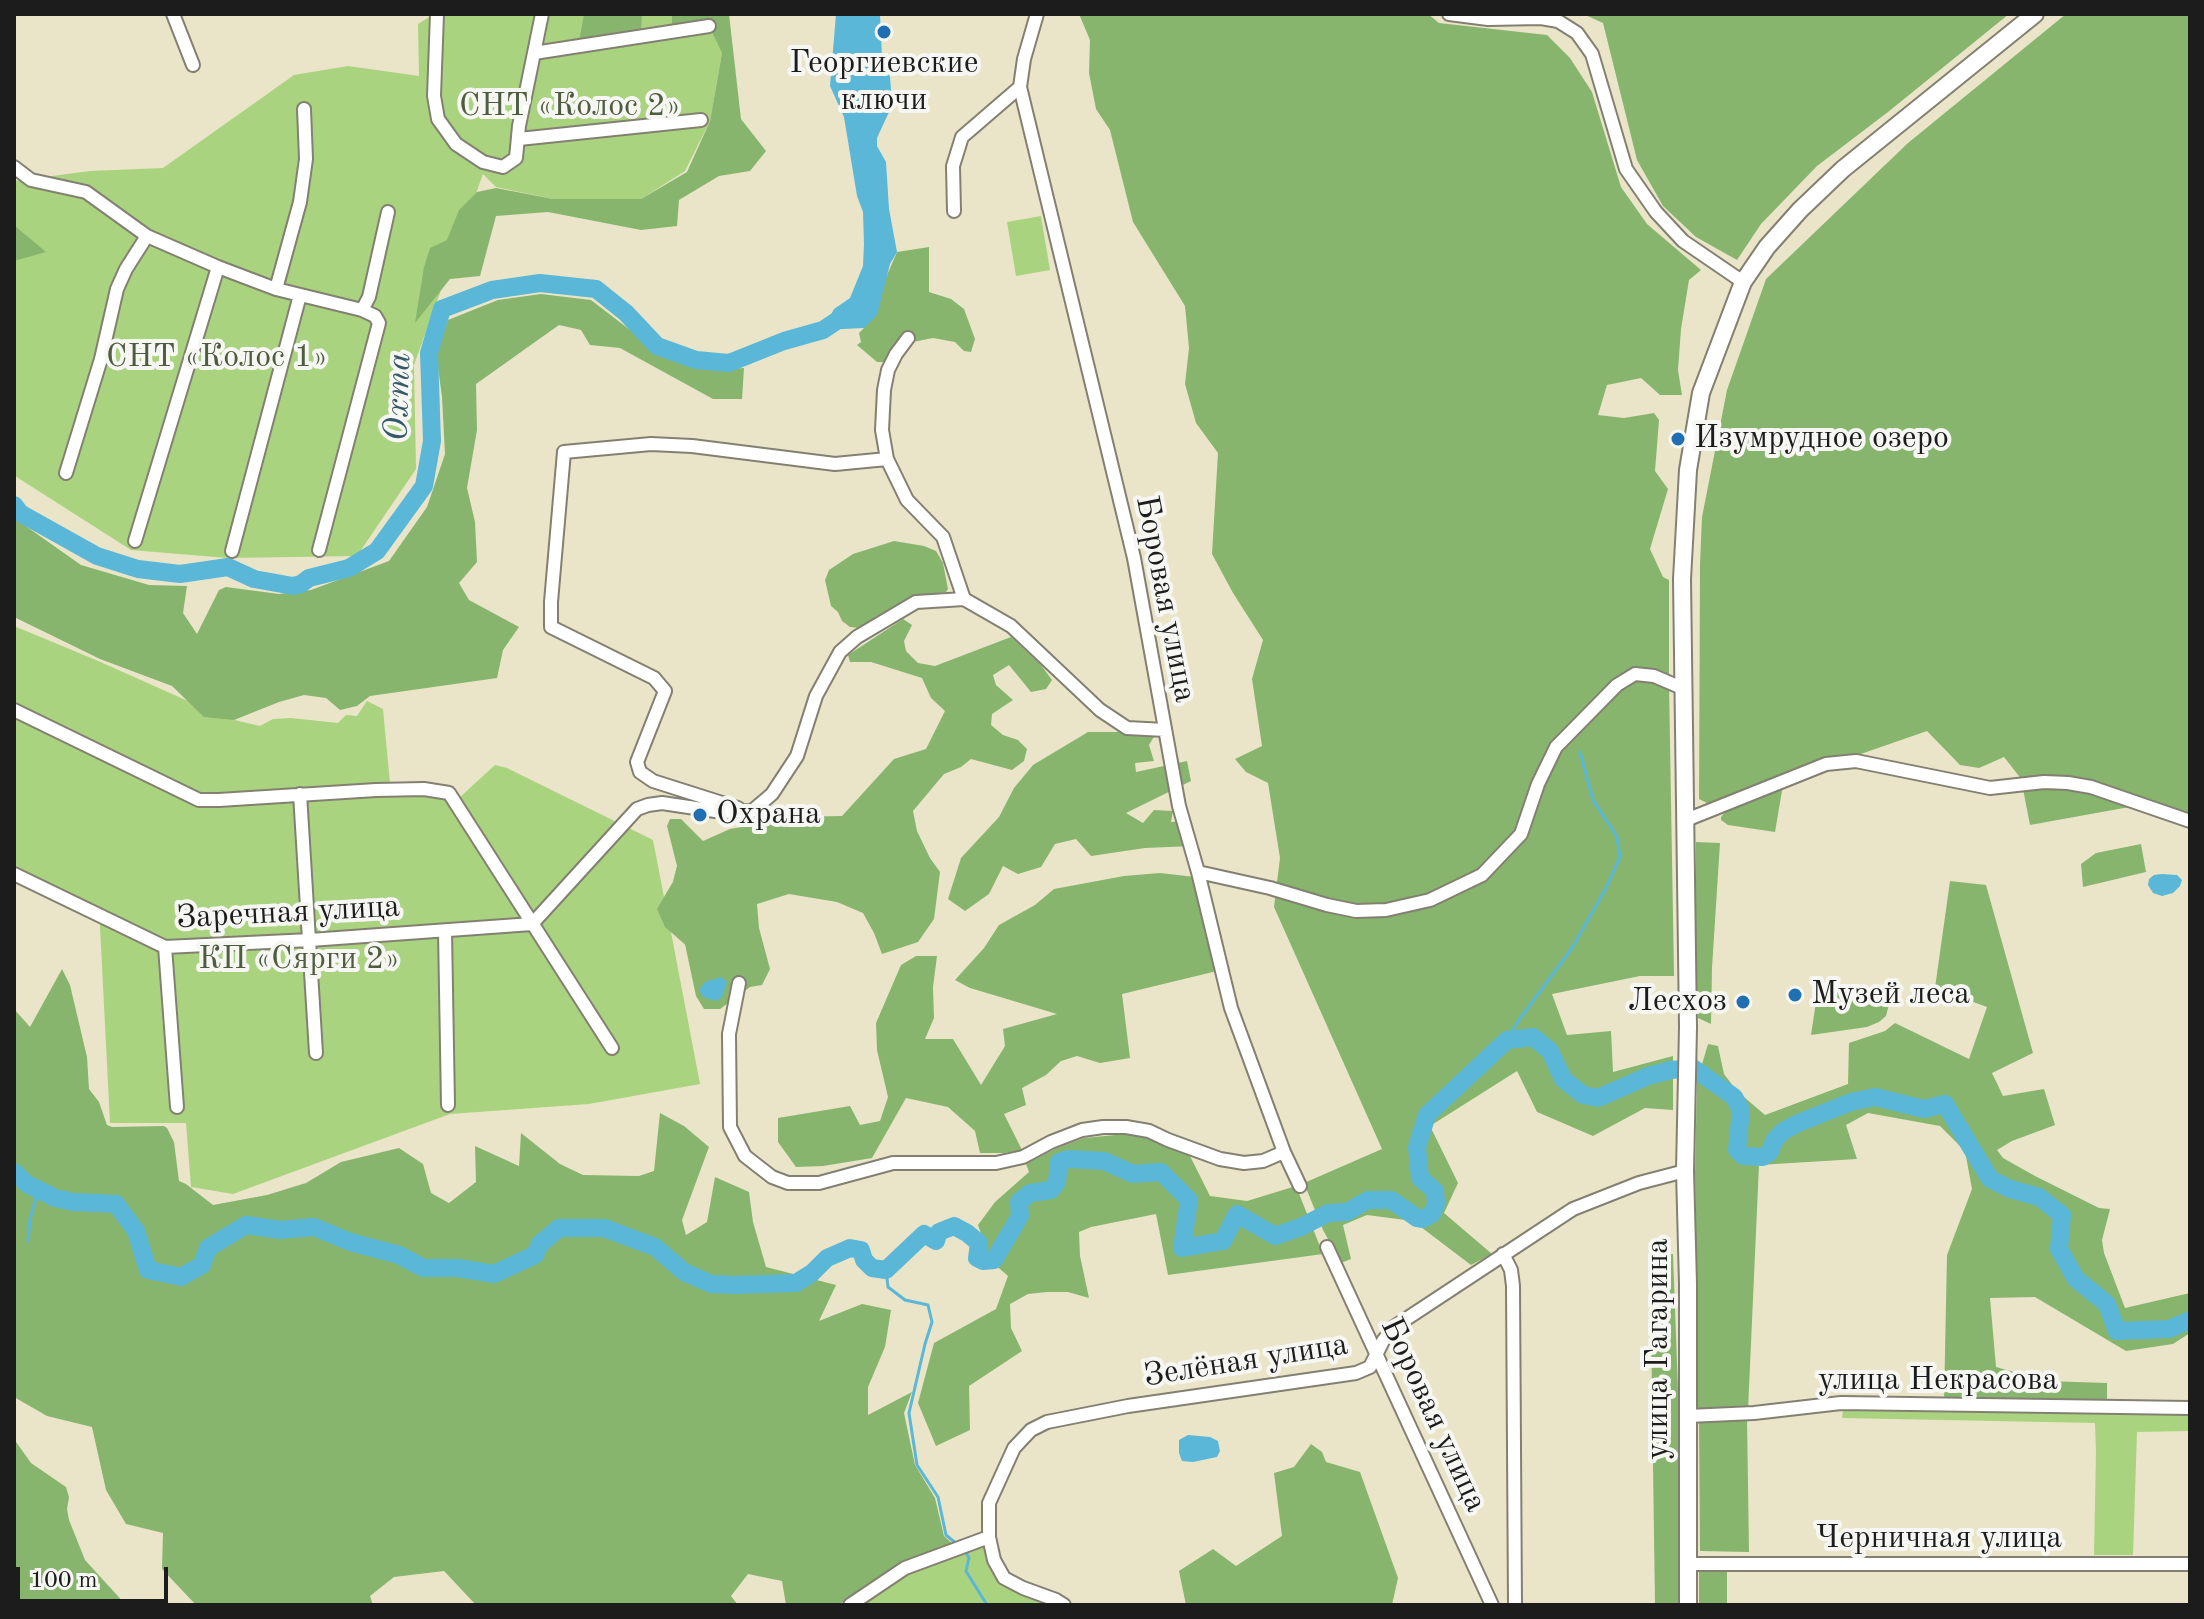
<!DOCTYPE html>
<meta charset="utf-8">
<style>
body{margin:0}
#map{position:relative;width:2204px;height:1619px;overflow:hidden;background:#eae5c9;font-family:"Old Standard TT",serif}
canvas{display:block}
.frame{position:absolute;inset:0;border:16px solid #1c1c1c;pointer-events:none}
.scale{position:absolute;left:16px;top:1567px;width:152px;height:36px;box-sizing:border-box;border:4px solid #1c1c1c;border-top:0;padding-left:10px;font-size:24px;line-height:28px;white-space:nowrap;color:#1c1c1c;-webkit-text-stroke:6px #f6f6f2;paint-order:stroke}
</style>
<div id="map">
<canvas width="2204" height="1619"></canvas>
<div class="frame"></div>
<div class="scale">100 m</div>
</div>
<script>
const context = document.querySelector('canvas').getContext('2d');
context.lineJoin = 'round';
function fillPath(path, color) { context.fillStyle = color; context.fill(path, 'evenodd'); }
const poly = rows => new Path2D(rows.map(r => 'M' + r).join(''));
function strokePath(path, color, width, dash) { context.strokeStyle = color; context.lineWidth = width; context.lineCap = dash ? 'butt' : 'round'; context.setLineDash(dash || []); context.stroke(path); }
function write(font, color, halo, rows, align = 'center') {
  context.font = font + ' "Old Standard TT",serif'; context.lineWidth = 8; context.setLineDash([]); context.textBaseline = 'middle'; context.strokeStyle = halo; context.fillStyle = color; for (const [text, x, y, turn = 0] of rows) {
    context.save(); context.translate(x, y); context.rotate((+turn || 0) * Math.PI / 180); context.textAlign = isNaN(turn) ? turn : align; if (halo) context.strokeText(text, 0, 0); context.fillText(text, 0, 0); context.restore();
  }
}
const green = poly([
 [434,14,709,14,722,53,710,121,685,171,641,199,553,199,496,187,483,174,414,365,416,469,357,556,228,558,131,550,15,476,14,181,90,171,163,168,294,75,348,66,419,76,418,24],
 [1041,216,1050,270,1016,276,1007,222],
 [14,626,96,660,226,718,260,726,273,719,291,718,338,723,346,715,357,716,367,701,383,709,390,783,434,785,459,798,495,765,507,768,653,840,664,897,673,882,677,866,696,955,671,932,700,1084,589,1104,450,1114,233,1194,191,1187,186,1123,110,1123,99,907,14,867],
 [1843,1410,2190,1413,2190,1431,2137,1432,2133,1555,2094,1555,2096,1453,2095,1423,1842,1418],
 [983,1545,999,1581,1025,1597,1052,1605,860,1605,907,1575]
]);
const forest = poly([
 [584,14,642,14,641,31,579,42],
 [672,14,729,14,741,119,766,151,750,171,719,176,679,200,677,226,641,230,548,212,496,216,480,276,450,279,415,323,424,267,430,248,447,240,459,210,477,192,496,188,553,199,641,199,687,172,710,121,722,53,712,32,711,22,672,28],
 [1079,14,1428,14,1439,23,1547,35,1570,58,1592,92,1621,187,1647,224,1701,270,1689,280,1681,329,1678,370,1682,395,1660,395,1641,378,1607,385,1598,415,1624,418,1654,413,1659,420,1655,471,1668,489,1650,549,1663,577,1669,580,1669,683,1674,976,1640,976,1552,994,1567,1035,1611,1031,1613,1072,1673,1056,1673,1110,1645,1108,1593,1136,1537,1112,1517,1071,1430,1126,1458,1183,1444,1213,1492,1254,1471,1265,1413,1221,1367,1215,1343,1225,1351,1259,1341,1263,1323,1230,1304,1183,1382,1149,1274,907,1280,858,1268,783,1246,772,1235,759,1262,746,1252,679,1263,640,1233,593,1212,554,1218,453,1196,423,1185,384,1189,348,1185,306,1133,222,1110,130,1096,109,1089,73,1090,40],
 [1583,14,2009,14,1888,112,1817,166,1761,224,1737,260,1696,237,1663,206,1637,160,1603,23],
 [2066,14,2190,14,2190,817,2092,784,2022,780,2004,757,1979,768,1960,765,1927,731,1855,756,1842,756,1823,759,1711,805,1699,799,1700,564,1702,517,1727,390,1766,279,1908,143],
 [14,222,15,226,46,252,14,261],
 [929,247,929,292,951,299,964,309,975,339,971,352,964,351,955,342,933,338,913,342,890,362,877,362,857,345,861,342,859,333,864,328,897,252],
 [541,294,591,300,656,350,690,364,727,369,744,368,742,399,713,399,620,348,590,345,581,330,559,325,476,384,477,430,467,488,475,522,477,562,459,583,469,600,519,627,503,650,497,678,370,696,357,706,340,710,326,698,304,695,279,702,234,720,204,717,172,686,100,659,14,617,14,515,20,522,81,565,149,585,187,586,183,613,197,634,219,590,226,587,279,594,311,590,389,561,427,507,445,454,442,397,436,353,448,320,498,300],
 [894,541,924,546,936,551,943,563,948,589,946,592,913,598,868,625,860,628,850,627,842,621,838,612,831,606,825,580,829,570,853,554],
 [903,619,912,625,904,641,906,651,918,663,935,666,1011,637,1041,665,1052,680,1046,689,1031,692,1009,665,993,675,996,685,1013,700,992,714,991,725,1003,735,1018,740,1027,749,1024,761,1012,770,971,759,961,767,944,774,913,811,917,831,930,858,940,872,934,919,918,942,882,954,874,933,863,913,837,902,789,894,757,904,759,928,770,969,762,985,750,987,720,1009,704,1009,696,996,685,944,665,927,657,909,673,882,677,866,667,826,670,819,681,819,703,841,730,829,748,826,763,827,787,817,842,816,894,759,926,749,945,711,931,698,922,678,871,662,850,662,848,655],
 [1088,732,1138,732,1155,735,1149,745,1154,761,1135,763,1136,772,1187,761,1191,781,1126,813,1143,823,1154,810,1173,811,1171,822,1185,821,1193,846,1145,848,1091,856,1076,839,1055,844,1041,867,1018,874,1003,866,989,894,965,911,948,899,961,858,999,817,1014,788,1033,765],
 [1783,785,1775,832,1728,825,1721,820,1721,817,1729,807],
 [2068,786,2135,806,2030,825,2023,789],
 [1696,842,1720,843,1712,968,1711,1024,1698,1018,1696,977],
 [2141,844,2146,872,2083,887,2081,864,2096,853],
 [1160,873,1195,877,1217,971,1122,994,1130,1058,1100,1063,1077,1056,1061,1061,1046,1075,1022,1088,1026,1105,1004,1114,1022,1150,1004,1153,980,1153,975,1131,948,1107,906,1098,872,1158,823,1166,796,1167,778,1142,778,1118,850,1106,860,1125,880,1121,888,1097,877,1050,876,1023,901,965,916,956,937,956,933,987,934,1018,925,1039,953,1039,981,1085,1005,1046,1003,1029,1057,1014,970,988,955,980,984,948,999,925,1035,905,1054,889,1124,876],
 [1950,881,1986,885,2033,1053,1992,1073,2003,1096,2044,1089,2055,1125,2012,1141,1997,1150,2003,1158,2035,1176,2099,1208,2110,1209,2102,1240,2104,1253,2125,1308,2190,1293,2190,1333,2173,1344,2126,1351,2035,1297,1990,1298,1996,1367,2046,1381,2107,1383,2107,1401,1944,1401,1947,1255,1972,1189,1965,1151,1940,1126,1868,1113,1846,1125,1857,1159,1759,1165,1748,1410,1698,1412,1695,1173,1697,1081,1708,1044,1718,1046,1724,1074,1737,1091,1765,1115,1848,1084,1849,1043,1885,1031,1895,1023,1969,1059,1987,1007,1935,988],
 [62,969,70,985,87,1057,89,1089,99,1102,107,1125,112,1127,164,1126,167,1128,174,1142,179,1181,186,1184,213,1205,267,1195,306,1183,341,1162,399,1148,423,1164,431,1193,449,1203,476,1182,475,1146,519,1166,521,1133,560,1164,583,1175,639,1176,654,1171,660,1113,684,1126,709,1147,682,1220,686,1235,707,1222,715,1177,749,1192,753,1222,766,1267,836,1285,819,1321,862,1304,891,1310,885,1347,868,1387,868,1415,912,1392,904,1413,915,1465,935,1498,944,1536,955,1546,903,1564,838,1605,786,1605,782,1581,748,1574,731,1596,738,1605,476,1605,444,1571,394,1577,370,1596,373,1605,196,1605,162,1569,163,1533,126,1524,106,1490,92,1427,47,1416,14,1397,14,1009,30,1027],
 [1819,982,1891,997,1886,1016,1879,1022,1867,1027,1811,1035],
 [1125,1134,1146,1138,1190,1156,1210,1196,1247,1201,1296,1186,1323,1254,1168,1275,1156,1214,1091,1227,1079,1232,1080,1256,1089,1298,1068,1292,1047,1292,1028,1294,1010,1304,1011,1328,1022,1351,969,1386,970,1430,936,1446,918,1403,934,1343,996,1309,1008,1276,985,1256,985,1246,978,1225,995,1202,1029,1172,1026,1164,1055,1149,1084,1138],
 [1673,1254,1679,1417,1679,1605,1655,1605,1650,1255],
 [1747,1417,1749,1552,1700,1551,1699,1420],
 [14,1439,31,1463,66,1487,69,1497,67,1509,69,1520,85,1560,126,1605,14,1605],
 [1311,1444,1322,1452,1326,1462,1360,1472,1398,1578,1392,1605,1186,1605,1179,1571,1213,1549,1236,1566,1282,1536,1274,1473,1294,1467],
 [1699,1571,1727,1571,1727,1605,1699,1605]
]);
const water = poly([
 [836,14,880,14,882,58,890,77,891,90,888,101,889,112,877,138,877,146,886,162,889,209,897,252,890,264,877,315,864,328,823,330,834,309,850,298,863,266,864,244,863,212,857,196,844,117,830,86],
 [2162,874,2177,875,2182,880,2180,886,2173,893,2162,896,2153,893,2148,885,2149,879,2154,875],
 [721,977,727,982,722,997,716,1001,703,997,699,990,705,982],
 [1188,1435,1210,1437,1218,1441,1220,1451,1217,1457,1193,1462,1182,1461,1179,1453,1179,1440]
]);
const stream = poly([
 [1507,1040,1516,1024,1572,948,1606,888,1620,857,1617,837,1593,800,1580,752],
 [28,1241,30,1219,38,1191],
 [886,1270,888,1287,905,1300,928,1305,932,1322,925,1344,909,1413,917,1465,938,1497,946,1535,958,1545],
 [964,1549,969,1558,966,1571,987,1605]
]);
const river = poly([
 [14,505,20,513,97,556,138,569,180,574,228,567,254,579,293,586,301,584,309,578,349,568,377,551,424,486,432,441,429,353,442,309,492,290,540,283,596,289,626,313,657,346,696,360,729,363,784,341,823,330,844,316],
 [14,1172,27,1184,55,1198,73,1202,116,1204,136,1231,148,1270,181,1277,202,1265,208,1248,246,1225,280,1230,314,1227,350,1242,399,1255,423,1268,458,1268,494,1274,535,1255,540,1244,559,1228,604,1228,655,1247,684,1272,711,1284,735,1285,796,1283,812,1273,827,1258,850,1248,861,1250,864,1260,872,1268,886,1270,924,1234,936,1241,939,1232,954,1226,967,1233,979,1243,977,1258,983,1261,994,1260,1020,1216,1019,1202,1030,1193,1051,1190,1057,1182,1059,1162,1068,1159,1104,1161,1133,1174,1161,1172,1189,1200,1182,1248,1223,1241,1237,1214,1275,1236,1301,1227,1328,1213,1347,1212,1368,1200,1391,1200,1417,1218,1423,1219,1432,1214,1436,1204,1435,1191,1420,1178,1417,1147,1427,1115,1507,1040,1533,1037,1550,1051,1563,1079,1583,1095,1598,1098,1648,1076,1671,1070,1693,1068,1734,1097,1741,1110,1737,1150,1743,1156,1763,1157,1770,1152,1774,1141,1782,1132,1796,1124,1851,1102,1875,1097,1924,1109,1945,1104,1990,1179,2010,1189,2039,1197,2062,1215,2059,1249,2076,1279,2107,1304,2117,1331,2169,1329,2190,1320]
]);
const minor = poly([
 [173,14,193,65],
 [437,14,434,96,438,119,456,144,483,162,503,167,516,158,519,126,542,14],
 [1037,14,1024,59,1020,87,1134,558,1179,806,1198,872,1231,1008,1284,1152,1300,1186],
 [1449,14,1488,19,1541,18,1558,21,1577,33,1592,54,1626,169,1656,212,1683,241,1743,282],
 [534,53,709,26],
 [519,139,701,120],
 [14,167,31,180,86,192,147,236,218,267,276,289,362,310,375,316,379,323,319,550],
 [954,211,953,166,962,137,1020,87],
 [276,289,300,202,306,159,304,109],
 [362,310,369,297,388,212],
 [908,338,896,354,888,370,884,390,882,430,887,459,907,500,943,537,964,599],
 [66,473,101,359,117,289,126,269,147,236],
 [135,541,218,267],
 [232,551,300,295],
 [14,710,199,800,219,800,376,790,424,789,449,793,612,1048],
 [300,794,316,1053],
 [738,808,653,781,640,772,637,762,665,691,654,678,551,627,551,602,564,452,651,444,692,446,835,464,887,459],
 [1685,823,1691,818,1826,764,1856,761,1990,788,2044,782,2068,783,2091,787,2190,821],
 [1198,872,1270,888,1327,905,1356,911,1386,910,1430,900,1482,875,1521,834,1538,784,1556,747,1617,685,1635,674,1654,676,1682,688],
 [14,874,165,947,310,940,532,924],
 [532,924,637,809,648,805,662,803,722,812,752,811,772,794,797,756,816,696,840,652,857,637,916,602,964,599,1011,626,1100,710,1127,728,1165,730],
 [445,931,448,1105],
 [165,947,177,1107],
 [739,983,729,1034,730,1127,745,1156,772,1177,788,1183,819,1183,893,1163,996,1163,1023,1157,1051,1142,1082,1130,1103,1127,1126,1127,1149,1131,1168,1140,1220,1159,1244,1163,1263,1161,1284,1152],
 [1327,1247,1492,1605],
 [1503,1254,1511,1270,1513,1286,1515,1605],
 [1688,1416,1754,1413,1841,1403,2190,1408],
 [1689,1564,2190,1564],
 [850,1605,905,1568,989,1537],
 [1064,1605,1056,1600,1023,1588,1004,1578,994,1560,989,1537,989,1503,1014,1448,1031,1430,1047,1422,1128,1406,1356,1373,1370,1367,1383,1341,1394,1327,1573,1209,1639,1183,1685,1171]
]);
const major = poly([
 [1688,1605,1688,1284,1685,1171,1688,1027,1682,579,1688,470,1701,393,1743,282,1767,247,1800,210,1843,169,2035,14]
]);
const markers = [
 [884,32,8,"#1f6fb2"],
 [1678,439,8,"#1f6fb2"],
 [700,815,8,"#1f6fb2"],
 [1795,995,8,"#1f6fb2"],
 [1743,1002,8,"#1f6fb2"]
];
const poiNames = [
 ["Георгиевские",884,64,"center"],
 ["ключи",884,101,"center"],
 ["Изумрудное озеро",1694,439],
 ["Охрана",716,815],
 ["Музей леса",1811,995],
 ["Лесхоз",1727,1002,"right"]
];
const parkNames = [
 ["СНТ «Колос 2»",570,107],
 ["СНТ «Колос 1»",217,358],
 ["КП «Сярги 2»",299,960]
];
const streetNames = [
 ["Боровая улица",1165,599,79],
 ["Заречная улица",288,913,-3],
 ["улица Гагарина",1659,1349,-90],
 ["Зелёная улица",1246,1361,-9],
 ["улица Некрасова",1938,1381],
 ["Боровая улица",1433,1415,65],
 ["Черничная улица",1939,1539]
];
const waterNames = [
 ["Охта",399,397,-88]
];
fillPath(green, '#aad37f');
fillPath(forest, '#87b56e');
fillPath(water, '#5ab7d8');
strokePath(stream, '#5ab7d8', 3);
strokePath(river, '#5ab7d8', 18);
strokePath(minor, '#838072', 16);
strokePath(major, '#838072', 20);
strokePath(minor, '#fff', 12);
strokePath(major, '#fff', 16);
for (const [x, y, r, color] of markers) { const dot = new Path2D(); dot.arc(x, y, r, 0, 2 * Math.PI); context.fillStyle = color; context.fill(dot); strokePath(dot, '#f6f6f2', 3); }
write('32px', '#1c1c1c', '#f6f6f2', poiNames, 'left');
write('32px', '#4e5c3f', '#f6f6f2', parkNames);
write('32px', '#1c1c1c', '#f6f6f2', streetNames);
write('italic 34px', '#355a67', '#f6f6f2', waterNames);
</script>
